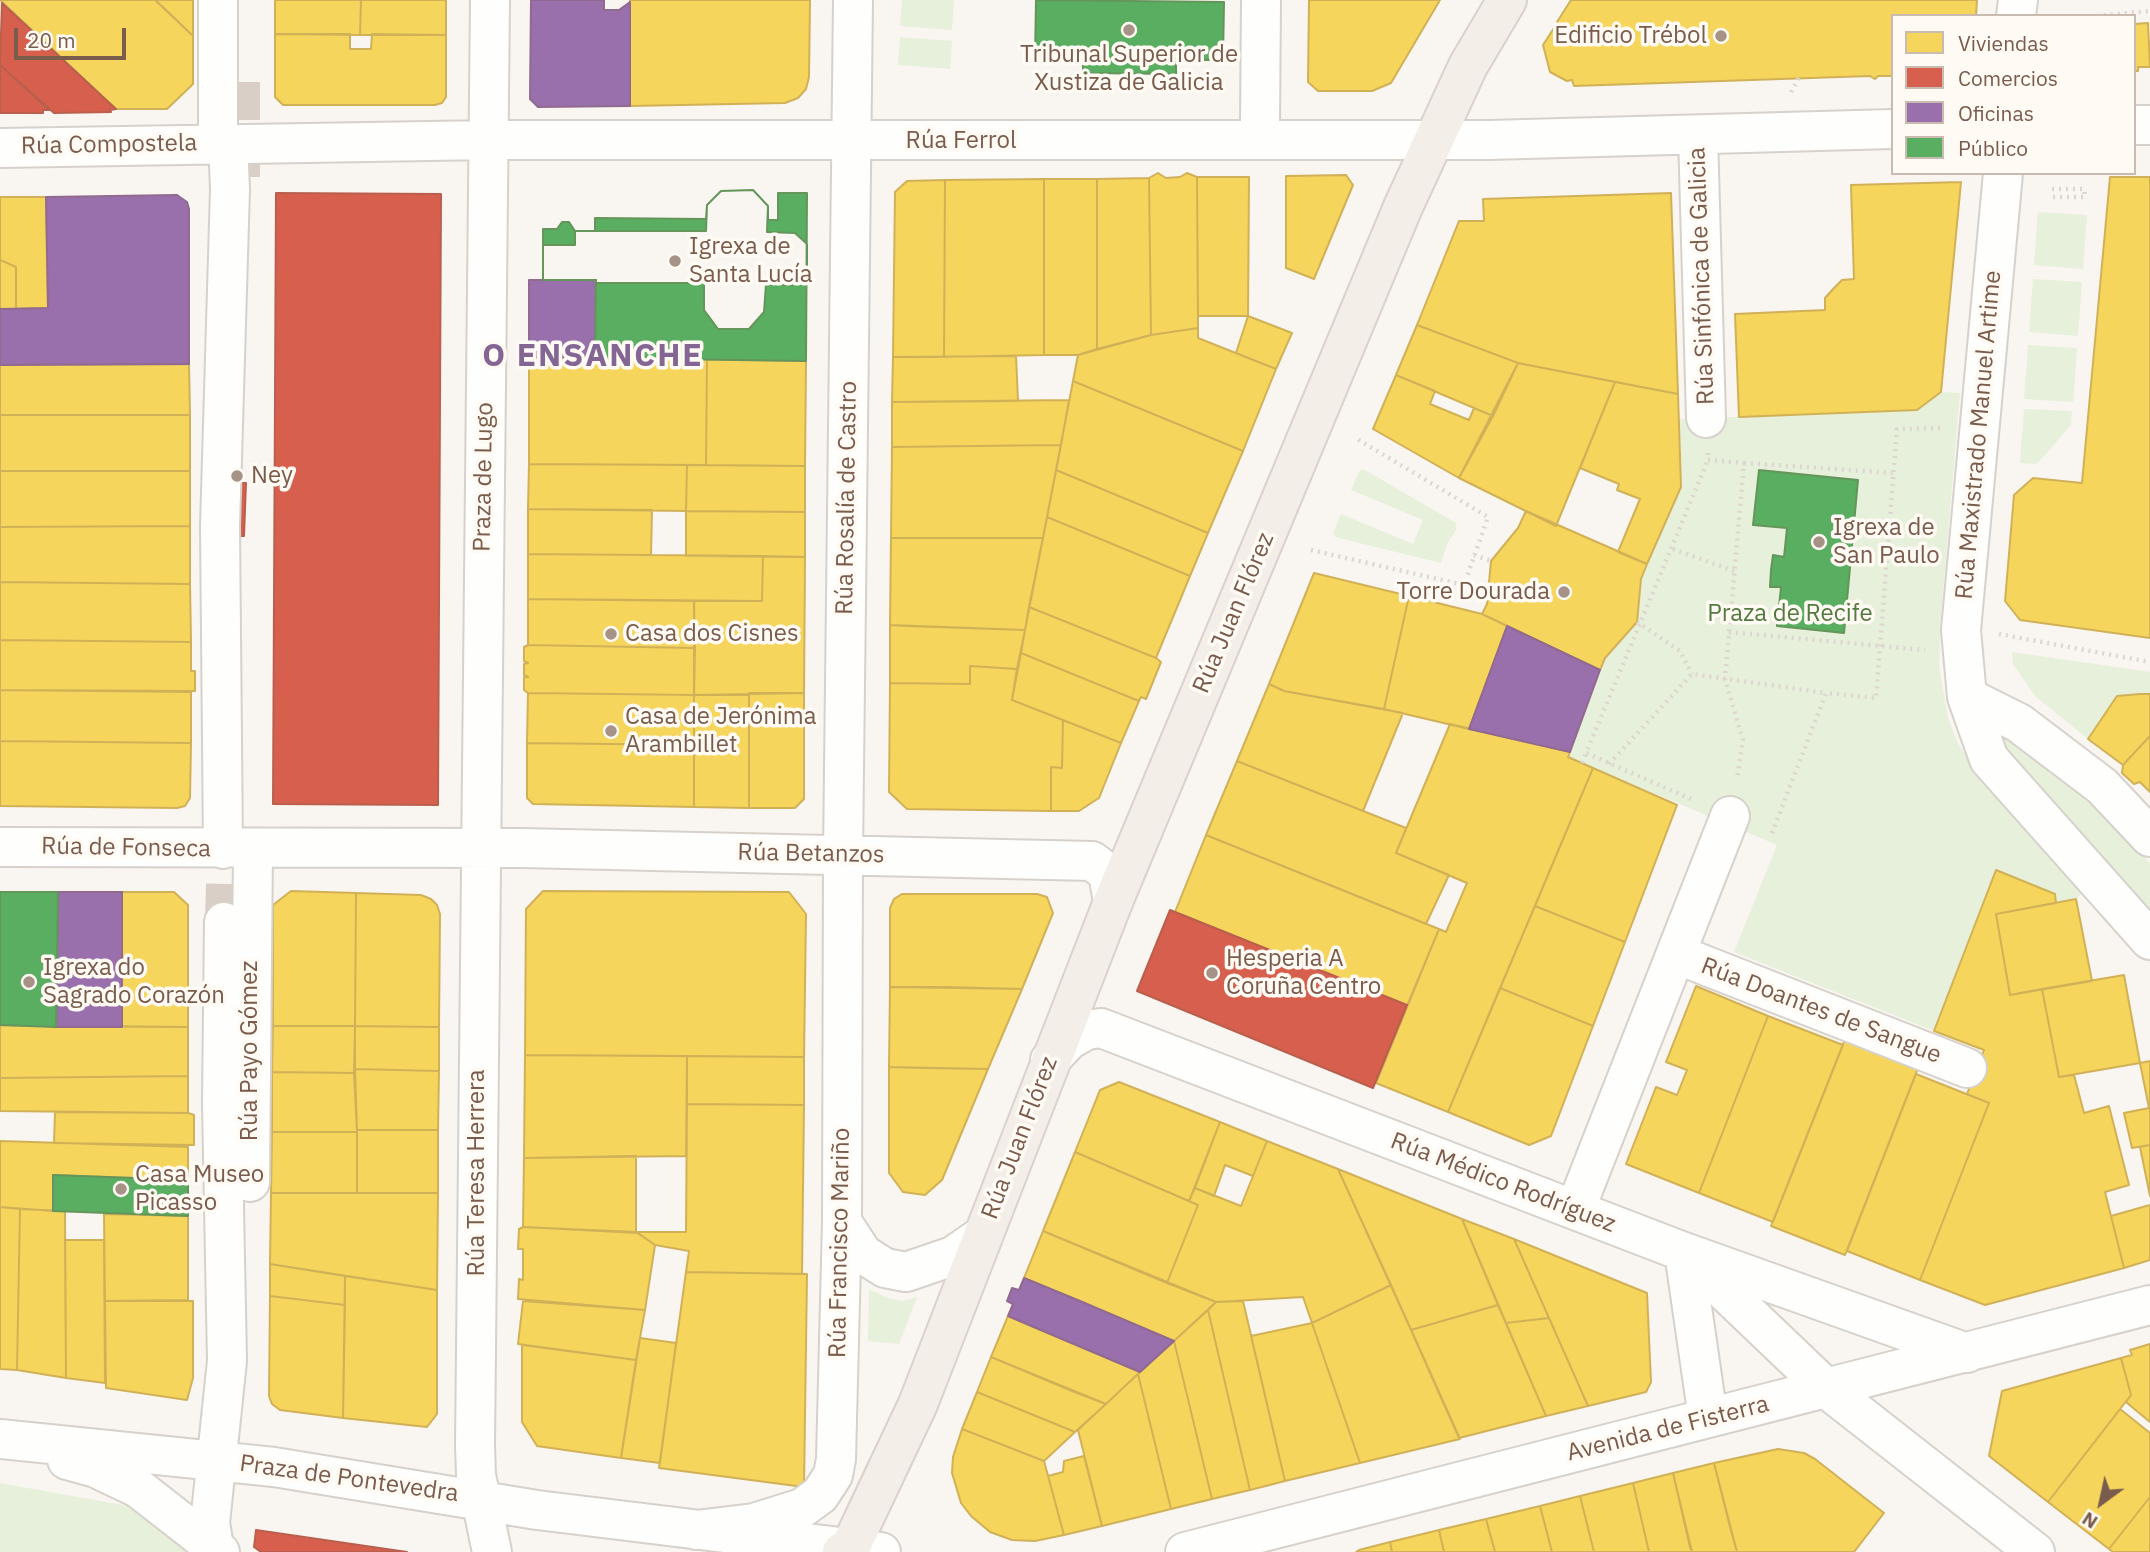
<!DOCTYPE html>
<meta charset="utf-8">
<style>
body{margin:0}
#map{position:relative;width:2150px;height:1552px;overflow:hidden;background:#f9f5f0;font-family:"IBM Plex Sans",sans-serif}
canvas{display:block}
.legend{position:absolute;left:1891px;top:14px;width:245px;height:161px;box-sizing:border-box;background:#fffaf3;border:2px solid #cabbb1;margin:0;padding:9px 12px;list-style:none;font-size:21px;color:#7a5c4d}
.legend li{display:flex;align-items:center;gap:14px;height:35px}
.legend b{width:35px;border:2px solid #cabbb1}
.north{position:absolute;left:2066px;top:1468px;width:70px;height:70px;-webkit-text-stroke:5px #fffaf3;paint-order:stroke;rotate:213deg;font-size:19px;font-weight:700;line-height:28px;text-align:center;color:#7a5c4d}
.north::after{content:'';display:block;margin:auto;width:24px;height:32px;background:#7a5c4d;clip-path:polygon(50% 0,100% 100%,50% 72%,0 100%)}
.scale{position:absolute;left:14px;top:28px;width:112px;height:32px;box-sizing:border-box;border:4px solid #7a5c4d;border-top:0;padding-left:9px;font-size:21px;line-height:24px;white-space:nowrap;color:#7a5c4d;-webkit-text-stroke:5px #fffaf3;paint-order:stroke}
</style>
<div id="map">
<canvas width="2150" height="1552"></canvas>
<ul class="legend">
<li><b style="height:19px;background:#f6d55c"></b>Viviendas</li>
<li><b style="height:19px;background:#d6604d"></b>Comercios</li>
<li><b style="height:19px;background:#9970ab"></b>Oficinas</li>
<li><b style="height:19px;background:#5aae61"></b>Público</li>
</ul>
<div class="north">N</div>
<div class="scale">20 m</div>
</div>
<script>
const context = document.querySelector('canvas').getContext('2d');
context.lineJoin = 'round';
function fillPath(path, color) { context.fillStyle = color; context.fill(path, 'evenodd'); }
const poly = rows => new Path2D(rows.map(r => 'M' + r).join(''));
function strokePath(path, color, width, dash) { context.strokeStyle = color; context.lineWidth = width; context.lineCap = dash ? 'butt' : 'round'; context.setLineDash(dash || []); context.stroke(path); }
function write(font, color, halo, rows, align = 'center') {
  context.font = font + ' "IBM Plex Sans",sans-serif'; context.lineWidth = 7; context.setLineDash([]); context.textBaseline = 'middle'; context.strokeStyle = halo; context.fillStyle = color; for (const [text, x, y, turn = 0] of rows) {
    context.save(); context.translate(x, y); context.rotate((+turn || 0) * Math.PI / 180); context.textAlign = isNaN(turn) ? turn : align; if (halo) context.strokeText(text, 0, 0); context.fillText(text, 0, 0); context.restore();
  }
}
const green = poly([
 [902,0,954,0,952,30,900,26],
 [900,37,952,41,950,69,898,65],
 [2038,212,2087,215,2083,269,2034,265],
 [2033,279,2082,282,2078,336,2029,332],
 [2028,345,2077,348,2073,402,2024,399],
 [1941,392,1960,393,1941,615,1939,666,1948,718,1958,744,1974,767,2087,888,2076,899,2056,903,2055,894,1996,870,1934,1031,1734,952,1777,845,1568,757,1605,658,1637,622,1641,579,1681,487,1679,419,1917,410],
 [2024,409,2072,411,2071,425,2037,464,2020,463],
 [1360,470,1365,470,1456,523,1456,530,1447,544,1441,563,1335,537,1333,534,1341,514,1413,544,1423,520,1351,490],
 [2012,652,2150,672,2150,694,2117,696,2088,739,2035,696,2013,664],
 [1997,727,2126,830,2150,864,2150,914,2009,757],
 [869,1290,892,1299,903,1301,917,1297,899,1344,868,1341],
 [0,1483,139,1508,192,1552,0,1552]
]);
const homes = poly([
 [0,0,155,0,193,36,193,84,167,109,116,109,0,0],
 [155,0,193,0,193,36,163,7,155,0],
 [275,0,361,0,360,35,275,34,275,0],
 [361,0,446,0,446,35,360,35,361,0],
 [630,0,810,0,809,77,806,89,798,98,785,103,630,106,630,0],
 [1309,0,1440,0,1391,83,1372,91,1318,91,1308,82,1309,0],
 [1571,0,1977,0,1976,16,1893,16,1892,76,1878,76,1875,79,1870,76,1574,86,1572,80,1567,81,1550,72,1543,45,1554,28,1559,27,1557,22,1571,0],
 [2148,23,2150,67,2138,67,2138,71,2134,71,2134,24,2148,23],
 [275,34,350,34,350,49,371,49,372,34,446,35,446,97,442,103,435,105,283,105,275,97,275,34],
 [1158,173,1166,178,1180,177,1187,173,1197,177,1198,328,1151,335,1149,178,1158,173],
 [1346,175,1353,185,1314,279,1286,268,1286,176,1346,175],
 [1197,177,1249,177,1248,316,1198,316,1197,177],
 [2110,177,2150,177,2150,638,2020,620,2005,601,2014,495,2033,478,2082,483,2110,177],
 [1149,178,1151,335,1097,349,1097,179,1149,178],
 [1044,179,1044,355,944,357,945,180,1044,179],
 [1044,179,1097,179,1097,349,1078,355,1044,355,1044,179],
 [945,180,944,357,893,357,895,192,907,181,945,180],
 [1961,182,1941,392,1917,410,1739,417,1735,314,1825,310,1825,298,1834,288,1842,280,1854,279,1851,185,1961,182],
 [1671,193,1678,394,1518,363,1417,325,1459,221,1484,221,1483,199,1671,193],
 [0,197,46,197,48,308,16,309,16,267,0,260,0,197],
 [0,260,16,267,16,309,0,309,0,260],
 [1248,316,1292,333,1276,369,1236,353,1248,316],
 [1417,325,1518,363,1493,416,1396,375,1417,325],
 [1198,328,1198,338,1276,369,1243,451,1073,381,1078,355,1151,335,1198,328],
 [1016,356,1018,401,892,402,893,357,1016,356],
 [529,357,707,359,706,465,529,464,529,357],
 [707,359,806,361,805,466,706,465,707,359],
 [1518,363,1615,382,1556,526,1459,478,1518,363],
 [189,364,190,415,0,415,0,365,189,364],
 [1396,375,1435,391,1430,404,1469,420,1474,408,1493,416,1459,478,1373,429,1396,375],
 [1073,381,1243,451,1208,533,1056,470,1073,381],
 [1615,382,1678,394,1681,487,1647,564,1618,552,1640,499,1617,490,1619,484,1580,468,1615,382],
 [1069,400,1061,445,892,447,892,402,1069,400],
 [0,415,190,415,190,471,0,471,0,415],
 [1061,445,1043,538,891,538,892,447,1061,445],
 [529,464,687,465,686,511,528,509,529,464],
 [687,465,805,466,805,512,686,511,687,465],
 [1056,470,1208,533,1190,576,1047,517,1056,470],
 [0,471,190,471,190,526,0,527,0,471],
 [528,509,652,510,651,555,528,554,528,509],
 [686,511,805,512,805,557,686,556,686,511],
 [1526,511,1647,564,1641,579,1637,622,1605,658,1600,670,1482,614,1487,604,1491,561,1518,528,1526,511],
 [1047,517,1190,576,1156,658,1029,607,1047,517],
 [190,526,190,584,0,582,0,527,190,526],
 [891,538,1043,538,1025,630,890,625,891,538],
 [528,554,763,556,762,601,528,599,528,554],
 [763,556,805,557,804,693,694,695,694,601,762,601,763,556],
 [1314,573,1409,596,1384,709,1284,691,1269,684,1314,573],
 [0,582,190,584,191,642,0,640,0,582],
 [1409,596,1482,614,1507,626,1469,729,1384,709,1409,596],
 [528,599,694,601,695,648,528,645,528,599],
 [1029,607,1156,658,1161,662,1146,699,1141,697,1139,701,1021,653,1029,607],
 [890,625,907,626,1025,630,1017,669,970,666,970,684,890,683,890,625],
 [0,640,191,642,191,671,195,671,195,691,0,690,0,640],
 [528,645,695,648,694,695,528,693,524,690,524,677,528,677,524,675,524,664,528,663,524,661,524,647,528,645],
 [1021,653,1139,701,1121,743,1012,700,1021,653],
 [970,666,1017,669,1012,700,1063,720,1062,768,1051,767,1051,811,907,809,889,792,890,683,970,684,970,666],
 [1269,684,1284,691,1403,713,1363,811,1237,761,1269,684],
 [0,690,191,692,191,743,0,741,0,690],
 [528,693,694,695,694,745,527,743,528,693],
 [749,693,804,693,804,799,795,808,749,808,749,693],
 [2140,694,2150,694,2150,736,2123,765,2088,739,2117,696,2140,694],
 [694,695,749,695,749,808,694,807,694,695],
 [1063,720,1121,743,1099,798,1079,811,1051,811,1051,767,1062,768,1063,720],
 [1450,724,1570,752,1568,757,1593,768,1448,1112,1376,1083,1439,929,1446,932,1467,883,1396,853,1450,724],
 [2150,736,2150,792,2140,782,2134,784,2122,773,2123,765,2150,736],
 [0,741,191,743,190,798,185,806,177,808,0,806,0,741],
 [527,743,694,745,694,807,533,804,527,798,527,743],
 [1237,761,1406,828,1396,853,1449,875,1426,924,1206,835,1237,761],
 [1593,768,1677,805,1625,942,1535,906,1593,768],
 [1206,835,1439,929,1407,1006,1175,912,1206,835],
 [1996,870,2055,894,2056,903,1996,914,2010,995,2042,989,2059,1077,2074,1075,2084,1113,2109,1106,2129,1185,2105,1192,2124,1268,1985,1305,1920,1280,1989,1103,1967,1094,1984,1050,1934,1031,1996,870],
 [291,891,356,893,355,1026,273,1026,273,905,291,891],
 [543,891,789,892,806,914,804,1057,525,1055,526,909,543,891],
 [122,892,174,892,188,905,188,1027,122,1027,122,892],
 [356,893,421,895,431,899,437,905,440,914,439,1027,355,1026,356,893],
 [902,894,1037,894,1047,897,1053,913,1022,989,890,987,890,908,894,899,902,894],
 [2076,899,2092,981,2010,995,1996,914,2076,899],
 [1535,906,1625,942,1593,1026,1500,988,1535,906],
 [2124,975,2140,1063,2059,1077,2042,989,2124,975],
 [1696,986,1768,1016,1699,1193,1626,1164,1656,1087,1677,1095,1687,1070,1666,1062,1696,986],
 [890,987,946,987,1022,989,988,1069,921,1068,889,1067,890,987],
 [1500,988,1593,1026,1551,1136,1529,1145,1448,1112,1500,988],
 [1768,1016,1843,1045,1773,1222,1699,1193,1768,1016],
 [0,1025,188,1027,188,1076,0,1078,0,1025],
 [273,1026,355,1026,354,1073,272,1072,273,1026],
 [355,1026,439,1027,439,1071,355,1069,355,1026],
 [1845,1039,1918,1068,1845,1255,1771,1226,1845,1039],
 [525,1055,687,1056,686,1156,524,1158,525,1055],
 [687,1056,804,1057,804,1105,687,1104,687,1056],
 [2150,1061,2150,1145,2132,1148,2124,1113,2149,1108,2140,1063,2150,1061],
 [889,1067,988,1069,942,1180,925,1195,903,1192,889,1173,889,1067],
 [355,1069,439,1071,438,1130,357,1130,355,1069],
 [272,1072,354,1073,357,1132,272,1132,272,1072],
 [1916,1074,1989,1103,1920,1280,1847,1251,1916,1074],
 [188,1076,188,1113,0,1111,0,1078,188,1076],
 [1119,1082,1220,1122,1189,1201,1075,1152,1100,1090,1119,1082],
 [687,1104,804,1105,802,1274,686,1272,689,1251,655,1245,636,1232,686,1232,687,1104],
 [55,1112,188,1113,194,1115,194,1145,54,1143,55,1112],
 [1220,1122,1267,1141,1253,1176,1225,1165,1214,1196,1195,1188,1220,1122],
 [357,1130,438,1130,438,1193,357,1193,357,1130],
 [272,1132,357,1132,357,1193,271,1193,272,1132],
 [0,1141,188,1147,188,1180,53,1175,53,1211,0,1207,0,1141],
 [1267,1141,1338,1169,1391,1285,1312,1323,1303,1297,1216,1302,1167,1283,1198,1205,1189,1201,1195,1188,1241,1206,1267,1141],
 [2150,1145,2150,1196,2140,1147,2150,1145],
 [1075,1152,1198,1205,1167,1283,1043,1231,1075,1152],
 [636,1156,636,1232,523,1227,524,1158,636,1156],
 [1338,1169,1462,1219,1498,1305,1411,1330,1338,1169],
 [271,1193,438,1193,437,1290,270,1264,271,1193],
 [2150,1205,2150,1260,2124,1268,2111,1216,2150,1205],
 [0,1207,20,1209,17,1370,0,1369,0,1207],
 [20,1209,65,1211,66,1378,17,1370,20,1209],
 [104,1214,188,1216,188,1300,105,1301,104,1214],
 [1462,1219,1514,1239,1549,1318,1506,1323,1462,1219],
 [523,1227,638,1233,655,1245,645,1310,518,1299,519,1279,523,1280,523,1249,518,1249,519,1229,523,1227],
 [1043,1231,1089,1250,1216,1302,1174,1341,1024,1278,1043,1231],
 [1514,1239,1647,1293,1651,1382,1646,1392,1588,1406,1514,1239],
 [65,1240,104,1240,105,1383,66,1378,65,1240],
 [270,1264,345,1276,345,1305,270,1296,270,1264],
 [686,1272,807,1274,804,1487,659,1468,686,1272],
 [345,1276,437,1290,437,1414,427,1427,343,1418,345,1276],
 [1391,1285,1460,1439,1360,1463,1312,1323,1391,1285],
 [270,1296,345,1305,343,1418,280,1410,272,1404,269,1396,270,1296],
 [105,1301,193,1301,193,1378,187,1400,106,1388,105,1301],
 [523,1301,645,1310,636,1360,518,1344,523,1301],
 [1243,1301,1285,1481,1250,1490,1208,1310,1216,1302,1243,1301],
 [1498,1305,1546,1416,1459,1438,1411,1330,1498,1305],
 [1208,1310,1250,1490,1212,1499,1174,1341,1208,1310],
 [1008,1316,1033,1327,1140,1372,1106,1404,991,1357,1008,1316],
 [1549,1318,1588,1406,1546,1416,1506,1323,1549,1318],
 [1312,1323,1360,1463,1285,1481,1251,1336,1312,1323],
 [640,1338,676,1343,660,1463,621,1458,640,1338],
 [1174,1341,1212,1499,1171,1509,1138,1374,1174,1341],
 [2150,1344,2150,1422,2126,1402,2131,1395,2121,1358,2132,1355,2130,1350,2150,1344],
 [522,1345,636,1360,621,1458,537,1446,522,1422,522,1345],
 [991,1357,1072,1391,1106,1404,1075,1432,977,1392,991,1357],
 [2121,1358,2131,1395,2048,1502,1989,1456,2002,1391,2121,1358],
 [1138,1374,1171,1509,1102,1526,1078,1430,1138,1374],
 [977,1392,1058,1425,1075,1432,1044,1461,962,1429,977,1392],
 [2120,1409,2150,1433,2150,1497,2109,1549,2048,1502,2120,1409],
 [962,1429,1044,1461,1064,1535,1035,1541,1012,1540,990,1532,971,1516,961,1503,952,1473,953,1457,962,1429],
 [1778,1449,1804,1453,1815,1459,1884,1513,1854,1552,1737,1552,1714,1463,1778,1449],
 [1084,1456,1102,1526,1064,1535,1048,1476,1063,1472,1064,1461,1084,1456],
 [1714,1463,1730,1527,1737,1552,1692,1552,1690,1547,1673,1473,1714,1463],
 [1673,1473,1692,1552,1649,1552,1633,1483,1673,1473],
 [1633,1483,1649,1552,1594,1552,1580,1496,1633,1483],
 [1580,1496,1594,1552,1552,1552,1540,1506,1580,1496],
 [2150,1497,2150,1552,2113,1552,2109,1549,2150,1497],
 [1540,1506,1552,1552,1495,1552,1486,1519,1540,1506],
 [1486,1519,1495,1552,1444,1552,1439,1530,1486,1519],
 [1439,1530,1444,1552,1392,1552,1390,1542,1439,1530],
 [1390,1542,1392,1552,1356,1552,1359,1550,1390,1542]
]);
const shops = poly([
 [2,3,104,98,116,109,110,110,111,112,54,113,0,65,2,3],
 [0,65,37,99,49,110,43,110,43,113,0,113,0,65],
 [276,193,441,194,438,805,273,804,276,193],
 [226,483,246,483,244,536,224,536,226,483],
 [1170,910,1407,1005,1373,1088,1137,991,1170,910],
 [256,1530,407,1552,261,1552,254,1547,256,1530]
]);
const offices = poly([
 [531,0,604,0,604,10,619,10,630,2,630,106,538,107,530,99,531,0],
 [177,195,187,202,189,209,189,364,0,365,0,309,48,308,46,197,177,195],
 [529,280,596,280,595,358,529,357,529,280],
 [1507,626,1600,670,1570,752,1469,729,1507,626],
 [58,892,122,892,122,1027,56,1027,58,892],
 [1024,1278,1080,1301,1174,1341,1140,1372,1008,1316,1013,1304,1007,1301,1012,1288,1019,1290,1024,1278]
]);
const public = poly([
 [1036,0,1224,2,1223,60,1176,60,1176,74,1083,73,1083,59,1035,58,1036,0],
 [753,190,768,206,767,232,795,233,807,244,807,272,794,285,766,284,764,312,749,329,718,329,704,310,704,283,596,283,596,280,543,280,543,245,575,245,575,231,706,231,707,205,721,191,753,190],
 [753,190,768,206,768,220,778,220,778,193,807,193,806,361,595,358,596,280,543,280,543,229,557,229,562,222,569,222,575,231,595,231,595,218,706,219,707,205,721,191,753,190],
 [1759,470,1858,480,1844,633,1777,626,1781,587,1770,587,1771,570,1773,555,1784,557,1787,528,1753,525,1759,470],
 [0,892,58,892,56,1027,0,1025,0,892],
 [53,1175,188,1180,188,1216,53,1211,53,1175]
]);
const minorTunnel = poly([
 [241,82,241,178],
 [224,922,227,816]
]);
const path = poly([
 [2097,16,2150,11],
 [1791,92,1799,78],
 [2052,189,2084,189,2085,197,2053,197],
 [1708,453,1708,460,1744,463,1725,679,1743,740,1737,779],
 [1744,463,1893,473],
 [1673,549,1734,571],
 [1311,550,1464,585,1488,517,1357,439],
 [1474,555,1491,561],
 [1637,622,1680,651,1692,674],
 [1729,632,1925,650],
 [1999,634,2150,662],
 [1582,763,1586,753],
 [1609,764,1692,674,1826,693],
 [1691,799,1586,753,1708,460],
 [1772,833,1826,693,1876,698,1897,429,1941,428]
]);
const minor = poly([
 [218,0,218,143],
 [490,0,475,1445,476,1475,492,1552],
 [1261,0,1260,125,1266,140],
 [2016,16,2018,0],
 [2134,125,2150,125],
 [1698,135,1706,418],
 [0,148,490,140,1489,140,1893,129],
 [2003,173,1961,630,1967,697,1989,759,2150,940],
 [1967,697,2019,723,2102,786,2150,837],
 [0,847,522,848,1092,861,1108,873,1113,902],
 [223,849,220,526,230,189,228,143],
 [1676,954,1967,1068],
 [1050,1060,1069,1040,1087,1030,1101,1028,1684,1252,1967,1353],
 [250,1182,253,849],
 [1575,1210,1730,816],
 [842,1222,863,1254,885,1268,906,1272,953,1256,982,1236],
 [1684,1252,1708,1418],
 [1693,1261,1827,1389,2035,1552],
 [0,1439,274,1467,537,1510,881,1552],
 [67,1460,96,1468,138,1488,220,1552],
 [696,1530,754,1523,802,1508,820,1495,833,1475,836,1459,842,1222,843,855,853,0],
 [214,1547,210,1523,227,1361,222,1103,224,922],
 [1185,1552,2150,1305]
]);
const major = poly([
 [842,1552,851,1546,918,1404,1113,902,1403,207,1468,66,1507,0]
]);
const markers = [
 [1129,30,7,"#a69286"],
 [1721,36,7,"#a69286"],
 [675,261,7,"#a69286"],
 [237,476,7,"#a69286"],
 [1819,542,7,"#a69286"],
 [1564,592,7,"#a69286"],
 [611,634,7,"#a69286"],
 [611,731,7,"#a69286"],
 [1212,973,7,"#a69286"],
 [29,982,7,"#a69286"],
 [121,1189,7,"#a69286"]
];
const poiNames = [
 ["Edificio Trébol",1707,36,"right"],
 ["Tribunal Superior de",1129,55,"center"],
 ["Xustiza de Galicia",1129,83,"center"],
 ["Igrexa de",689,247],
 ["Santa Lucía",689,275],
 ["Ney",251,476],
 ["Igrexa de",1833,528],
 ["San Paulo",1833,556],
 ["Torre Dourada",1550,592,"right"],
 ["Casa dos Cisnes",625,634],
 ["Casa de Jerónima",625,717],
 ["Arambillet",625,745],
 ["Hesperia A",1226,959],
 ["Coruña Centro",1226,987],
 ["Igrexa do",43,968],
 ["Sagrado Corazón",43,996],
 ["Casa Museo",135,1175],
 ["Picasso",135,1203]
];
const streetNames = [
 ["Rúa Ferrol",961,141],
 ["Rúa Compostela",109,145,-1],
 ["Rúa Sinfónica de Galicia",1702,276,-92],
 ["Rúa Maxistrado Manuel Artime",1979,435,-85],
 ["Praza de Lugo",484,477,-89],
 ["Rúa Rosalía de Castro",847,498,-89],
 ["Rúa Juan Flórez",1234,613,-67],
 ["Rúa de Fonseca",126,848,1],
 ["Rúa Betanzos",811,854,1],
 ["Rúa Doantes de Sangue",1821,1011,21],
 ["Rúa Payo Gómez",250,1051,-90],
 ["Rúa Juan Flórez",1020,1138,-69],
 ["Rúa Teresa Herrera",477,1173,-90],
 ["Rúa Médico Rodríguez",1503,1183,21],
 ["Rúa Francisco Mariño",840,1243,-89],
 ["Avenida de Fisterra",1668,1429,-14],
 ["Praza de Pontevedra",349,1479,8]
];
const parkNames = [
 ["Praza de Recife",1790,614]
];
const districtNames = [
 ["O ENSANCHE",593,357]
];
fillPath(green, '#e7f0db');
fillPath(homes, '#f6d55c');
strokePath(homes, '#d1b158', 2);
fillPath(shops, '#d6604d');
strokePath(shops, '#ba5f4d', 2);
fillPath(offices, '#9970ab');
strokePath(offices, '#906a8f', 2);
fillPath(public, '#5aae61');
strokePath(public, '#64955b', 2);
strokePath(minorTunnel, '#d9cfc7', 38, [38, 19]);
strokePath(minor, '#d7d1cb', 42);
strokePath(major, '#dad1cc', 42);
strokePath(path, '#dcd5d0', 4.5, [2, 5]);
strokePath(minor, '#fefefd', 38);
strokePath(major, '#f3eee8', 38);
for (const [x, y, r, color] of markers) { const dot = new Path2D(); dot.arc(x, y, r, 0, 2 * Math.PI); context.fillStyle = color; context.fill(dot); strokePath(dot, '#fffaf3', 2.5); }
write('24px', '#7a5c4d', '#fffaf3', poiNames, 'left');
write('24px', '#7a5c4d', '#fffaf3', streetNames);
write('24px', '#537a41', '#fffaf3', parkNames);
context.letterSpacing = '2px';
write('bold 32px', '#846695', '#fffaf3', districtNames);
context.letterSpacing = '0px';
</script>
